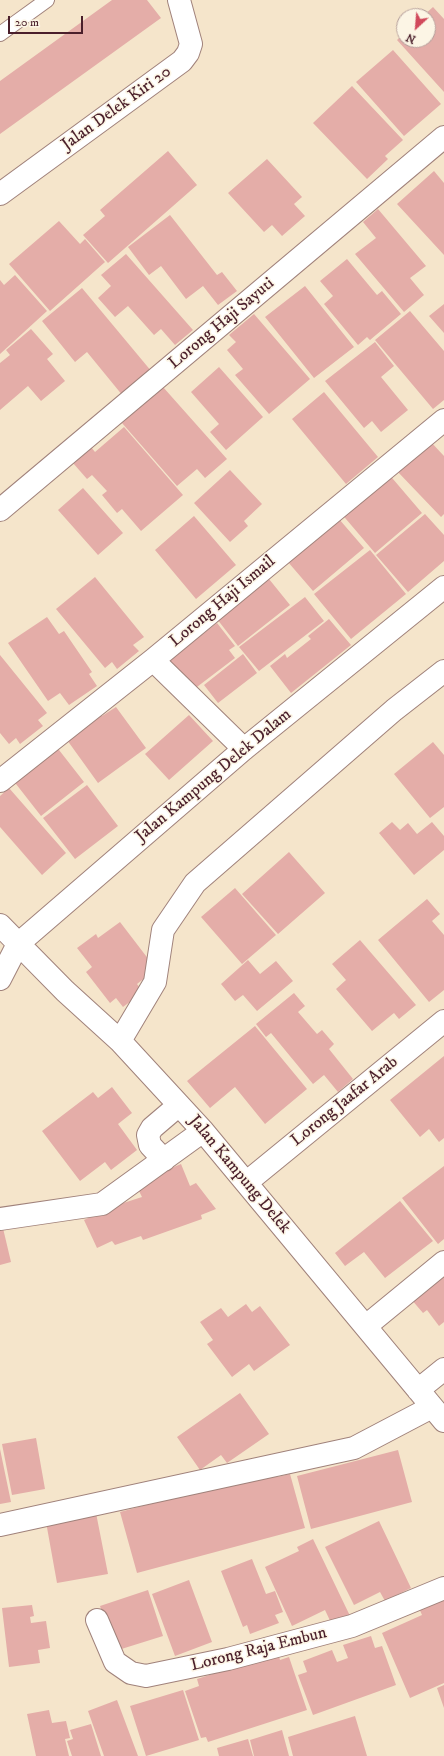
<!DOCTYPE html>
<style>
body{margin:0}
#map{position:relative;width:444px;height:1756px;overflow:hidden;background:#f5e5cb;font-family:"IM FELL DW Pica",serif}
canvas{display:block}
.north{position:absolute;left:396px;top:8px;width:40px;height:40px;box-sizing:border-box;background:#fcf5e5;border:1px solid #b59f9b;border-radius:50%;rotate:206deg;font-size:11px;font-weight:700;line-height:16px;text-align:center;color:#4a1f2b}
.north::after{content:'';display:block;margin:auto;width:14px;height:18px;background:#d1495b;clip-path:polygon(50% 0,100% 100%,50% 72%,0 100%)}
.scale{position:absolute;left:8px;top:16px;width:75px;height:18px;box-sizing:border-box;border:2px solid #4a1f2b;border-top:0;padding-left:5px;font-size:12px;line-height:14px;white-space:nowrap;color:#4a1f2b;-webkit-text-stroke:3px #fcf5e5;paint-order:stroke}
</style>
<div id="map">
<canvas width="444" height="1756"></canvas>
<div class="north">N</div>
<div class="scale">20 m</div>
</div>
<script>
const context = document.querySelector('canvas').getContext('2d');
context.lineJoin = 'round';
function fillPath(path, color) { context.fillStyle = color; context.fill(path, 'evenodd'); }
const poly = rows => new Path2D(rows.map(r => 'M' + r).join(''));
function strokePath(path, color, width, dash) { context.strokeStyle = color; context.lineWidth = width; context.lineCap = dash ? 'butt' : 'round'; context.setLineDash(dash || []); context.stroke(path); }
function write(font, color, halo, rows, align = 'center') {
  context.font = font + ' "IM FELL DW Pica",serif'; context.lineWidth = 3; context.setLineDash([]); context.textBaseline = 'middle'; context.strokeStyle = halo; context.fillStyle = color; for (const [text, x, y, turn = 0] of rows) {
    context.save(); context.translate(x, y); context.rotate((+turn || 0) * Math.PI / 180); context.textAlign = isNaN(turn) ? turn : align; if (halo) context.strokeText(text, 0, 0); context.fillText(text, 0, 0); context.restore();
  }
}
const building = poly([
 [112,0,147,0,161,18,0,134,0,81],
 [433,7,444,19,444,92,397,40,404,33,404,40,428,40,428,16,423,16],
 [393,50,441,104,404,136,356,82],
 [352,86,403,140,385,156,388,159,367,179,313,123],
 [168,151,197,185,108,263,83,235,105,216,100,210],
 [267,159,302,197,294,204,305,216,282,236,272,225,264,232,228,193],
 [434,171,444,183,444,255,397,204],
 [378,209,426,266,410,278,424,295,404,312,355,254,376,238,363,222],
 [170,215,217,275,222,272,237,291,218,305,203,286,186,299,161,266,149,275,128,247],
 [59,221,80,244,85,239,105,262,50,311,9,264],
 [126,254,193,330,175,345,161,329,154,335,128,306,115,317,98,298,111,286,101,275],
 [347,259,377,295,382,291,401,314,370,340,367,337,358,345,324,304,333,296,320,281],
 [15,275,47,311,0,354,0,280,4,285],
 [305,286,354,347,314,378,265,317],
 [82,288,152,372,123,396,87,352,75,362,42,321],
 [444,304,444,333,429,316],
 [410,311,444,351,444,400,433,409,375,340],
 [254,314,310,379,269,414,235,375,243,369,227,350,236,342,229,335],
 [31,329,53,354,47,359,65,381,41,401,28,386,0,410,0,363,10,355,6,350],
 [375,342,394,366,381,377,408,410,381,432,372,421,364,428,325,381],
 [219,367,263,417,226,450,210,432,219,424,191,392],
 [163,387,227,459,205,478,197,469,177,486,122,423],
 [324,392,378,457,346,484,292,419],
 [124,427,183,495,141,531,122,509,117,513,102,495,107,491,92,475,87,479,73,463,91,447,95,452],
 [429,440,444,456,444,514,441,517,397,471],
 [230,470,262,504,244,521,248,526,230,542,194,503],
 [387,472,422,513,375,553,340,512],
 [83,488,123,533,98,555,58,510],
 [425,514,444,535,444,561,408,592,376,555],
 [194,516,236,565,196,599,155,550],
 [339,519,364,548,313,591,288,562],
 [370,550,406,594,351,639,314,594],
 [95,577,144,637,133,645,139,651,117,669,112,662,105,668,56,609],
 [269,579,290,605,238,646,217,619],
 [305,597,324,621,259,671,239,647],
 [47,617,59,634,64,631,92,672,89,674,97,686,69,705,60,693,48,701,8,643],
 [329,619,351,645,291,693,270,666,285,654,287,658,311,639,308,636],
 [217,623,235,646,229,650,235,658,189,693,166,662],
 [243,654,257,673,218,703,204,685],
 [0,655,47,713,38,720,43,726,20,744,16,738,9,744,0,733],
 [116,707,146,748,98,783,62,733,97,708,102,716],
 [189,715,213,741,169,780,145,754],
 [52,741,84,782,41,816,9,775],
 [433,742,444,755,444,807,430,818,394,774],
 [87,785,118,826,75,859,43,818],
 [9,788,66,853,42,875,0,827,0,796],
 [392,822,400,830,408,823,417,834,432,822,444,836,444,850,414,875,379,833],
 [289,852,325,893,278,934,242,894],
 [235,888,276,935,242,964,201,917],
 [427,899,440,914,432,921,444,935,444,990,429,1002,378,940],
 [120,922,156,969,137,984,143,992,123,1007,116,998,110,1003,86,972,92,967,77,948,96,934,98,938],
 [360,940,416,1005,399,1019,394,1013,372,1031,336,989,346,980,332,964],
 [248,960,260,974,276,961,293,981,257,1011,243,995,235,1001,221,984],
 [294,993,305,1006,298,1012,317,1034,322,1030,334,1044,329,1049,353,1079,338,1092,324,1075,313,1084,271,1033,266,1037,256,1024],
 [255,1026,307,1089,265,1124,235,1087,210,1108,187,1081],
 [444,1056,444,1138,439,1142,429,1129,420,1137,390,1100],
 [112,1087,132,1113,118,1124,137,1150,111,1170,105,1162,80,1181,42,1131,93,1092,98,1098],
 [181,1164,190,1186,196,1183,216,1209,201,1215,202,1219,143,1240,141,1236,115,1245,112,1241,97,1248,84,1220,111,1207,142,1197,135,1183],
 [444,1166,444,1239,438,1244,402,1198],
 [400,1201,433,1241,385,1278,364,1252,345,1266,335,1253],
 [0,1224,2,1224,11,1262,0,1265],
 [444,1273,444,1322,439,1326,427,1310,423,1313,411,1299],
 [246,1304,252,1312,260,1306,290,1345,254,1371,249,1364,232,1377,207,1344,213,1340,200,1322,221,1308,228,1317],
 [240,1393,269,1434,227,1463,221,1455,200,1470,177,1437],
 [36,1438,45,1489,12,1495,2,1444],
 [0,1449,11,1502,0,1504],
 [398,1450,412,1502,311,1529,297,1476],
 [275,1470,277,1477,290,1474,305,1528,137,1573,120,1512],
 [96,1513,108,1574,57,1583,46,1522],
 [379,1521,411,1588,385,1601,380,1592,354,1605,325,1547],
 [313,1539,351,1618,333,1627,325,1610,292,1626,265,1567,299,1551,297,1547],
 [252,1559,266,1594,275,1591,283,1612,275,1615,279,1623,250,1634,247,1625,243,1627,221,1571],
 [189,1580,212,1642,175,1656,152,1594],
 [148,1590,163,1636,115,1651,100,1606],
 [444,1597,444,1683,410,1698,382,1633,422,1615,419,1608],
 [32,1605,34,1616,30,1617,31,1623,46,1621,50,1648,38,1650,40,1663,9,1667,2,1608],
 [371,1636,375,1648,382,1646,396,1685,313,1715,298,1675,307,1672,303,1661,332,1650,337,1662,348,1658,343,1645],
 [278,1653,280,1660,289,1657,307,1710,208,1742,206,1737,201,1738,185,1691,199,1686,197,1679],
 [444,1685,444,1708,437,1688],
 [183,1690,199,1740,146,1756,130,1706],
 [117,1700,138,1756,104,1756,88,1711],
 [49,1710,52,1723,66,1721,70,1738,65,1739,69,1756,36,1756,27,1714],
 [355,1716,367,1756,293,1756,288,1737],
 [91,1724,101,1756,72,1756,67,1741,73,1739,70,1730],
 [282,1730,289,1756,254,1756,250,1740],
 [248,1739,253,1756,219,1756,217,1748]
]);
const lane = poly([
 [0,34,47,0]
]);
const street = poly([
 [0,194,182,61,188,53,191,44,179,0],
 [0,510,444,137],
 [153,660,244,749],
 [0,781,153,660,444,420],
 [0,925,65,991,120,1041,203,1131,444,1421],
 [0,979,18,944,244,749,444,587],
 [120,1041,155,982,163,930,195,883,394,710,444,671],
 [164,1160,150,1145,148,1135,152,1128,179,1105],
 [247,1182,444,1021],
 [0,1219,102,1204,203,1131],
 [366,1326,444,1262],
 [418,1390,444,1369],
 [0,1525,354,1448,432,1407],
 [97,1620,115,1662,131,1673,146,1676,228,1659,352,1626,444,1588]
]);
const streetNames = [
 ["Jalan Delek Kiri 20",117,109,-36],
 ["Lorong Haji Sayuti",222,324,-40],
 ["Lorong Haji Ismail",223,602,-40],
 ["Jalan Kampung Delek Dalam",214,776,-40],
 ["Lorong Jaafar Arab",345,1102,-39],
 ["Jalan Kampung Delek",239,1175,50],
 ["Lorong Raja Embun",259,1650,-14]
];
fillPath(building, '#e4ada8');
strokePath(lane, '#a0827b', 16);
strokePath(street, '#a0827b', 24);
strokePath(lane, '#fff', 14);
strokePath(street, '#fff', 22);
write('17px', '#4a1f2b', '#fcf5e5', streetNames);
</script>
